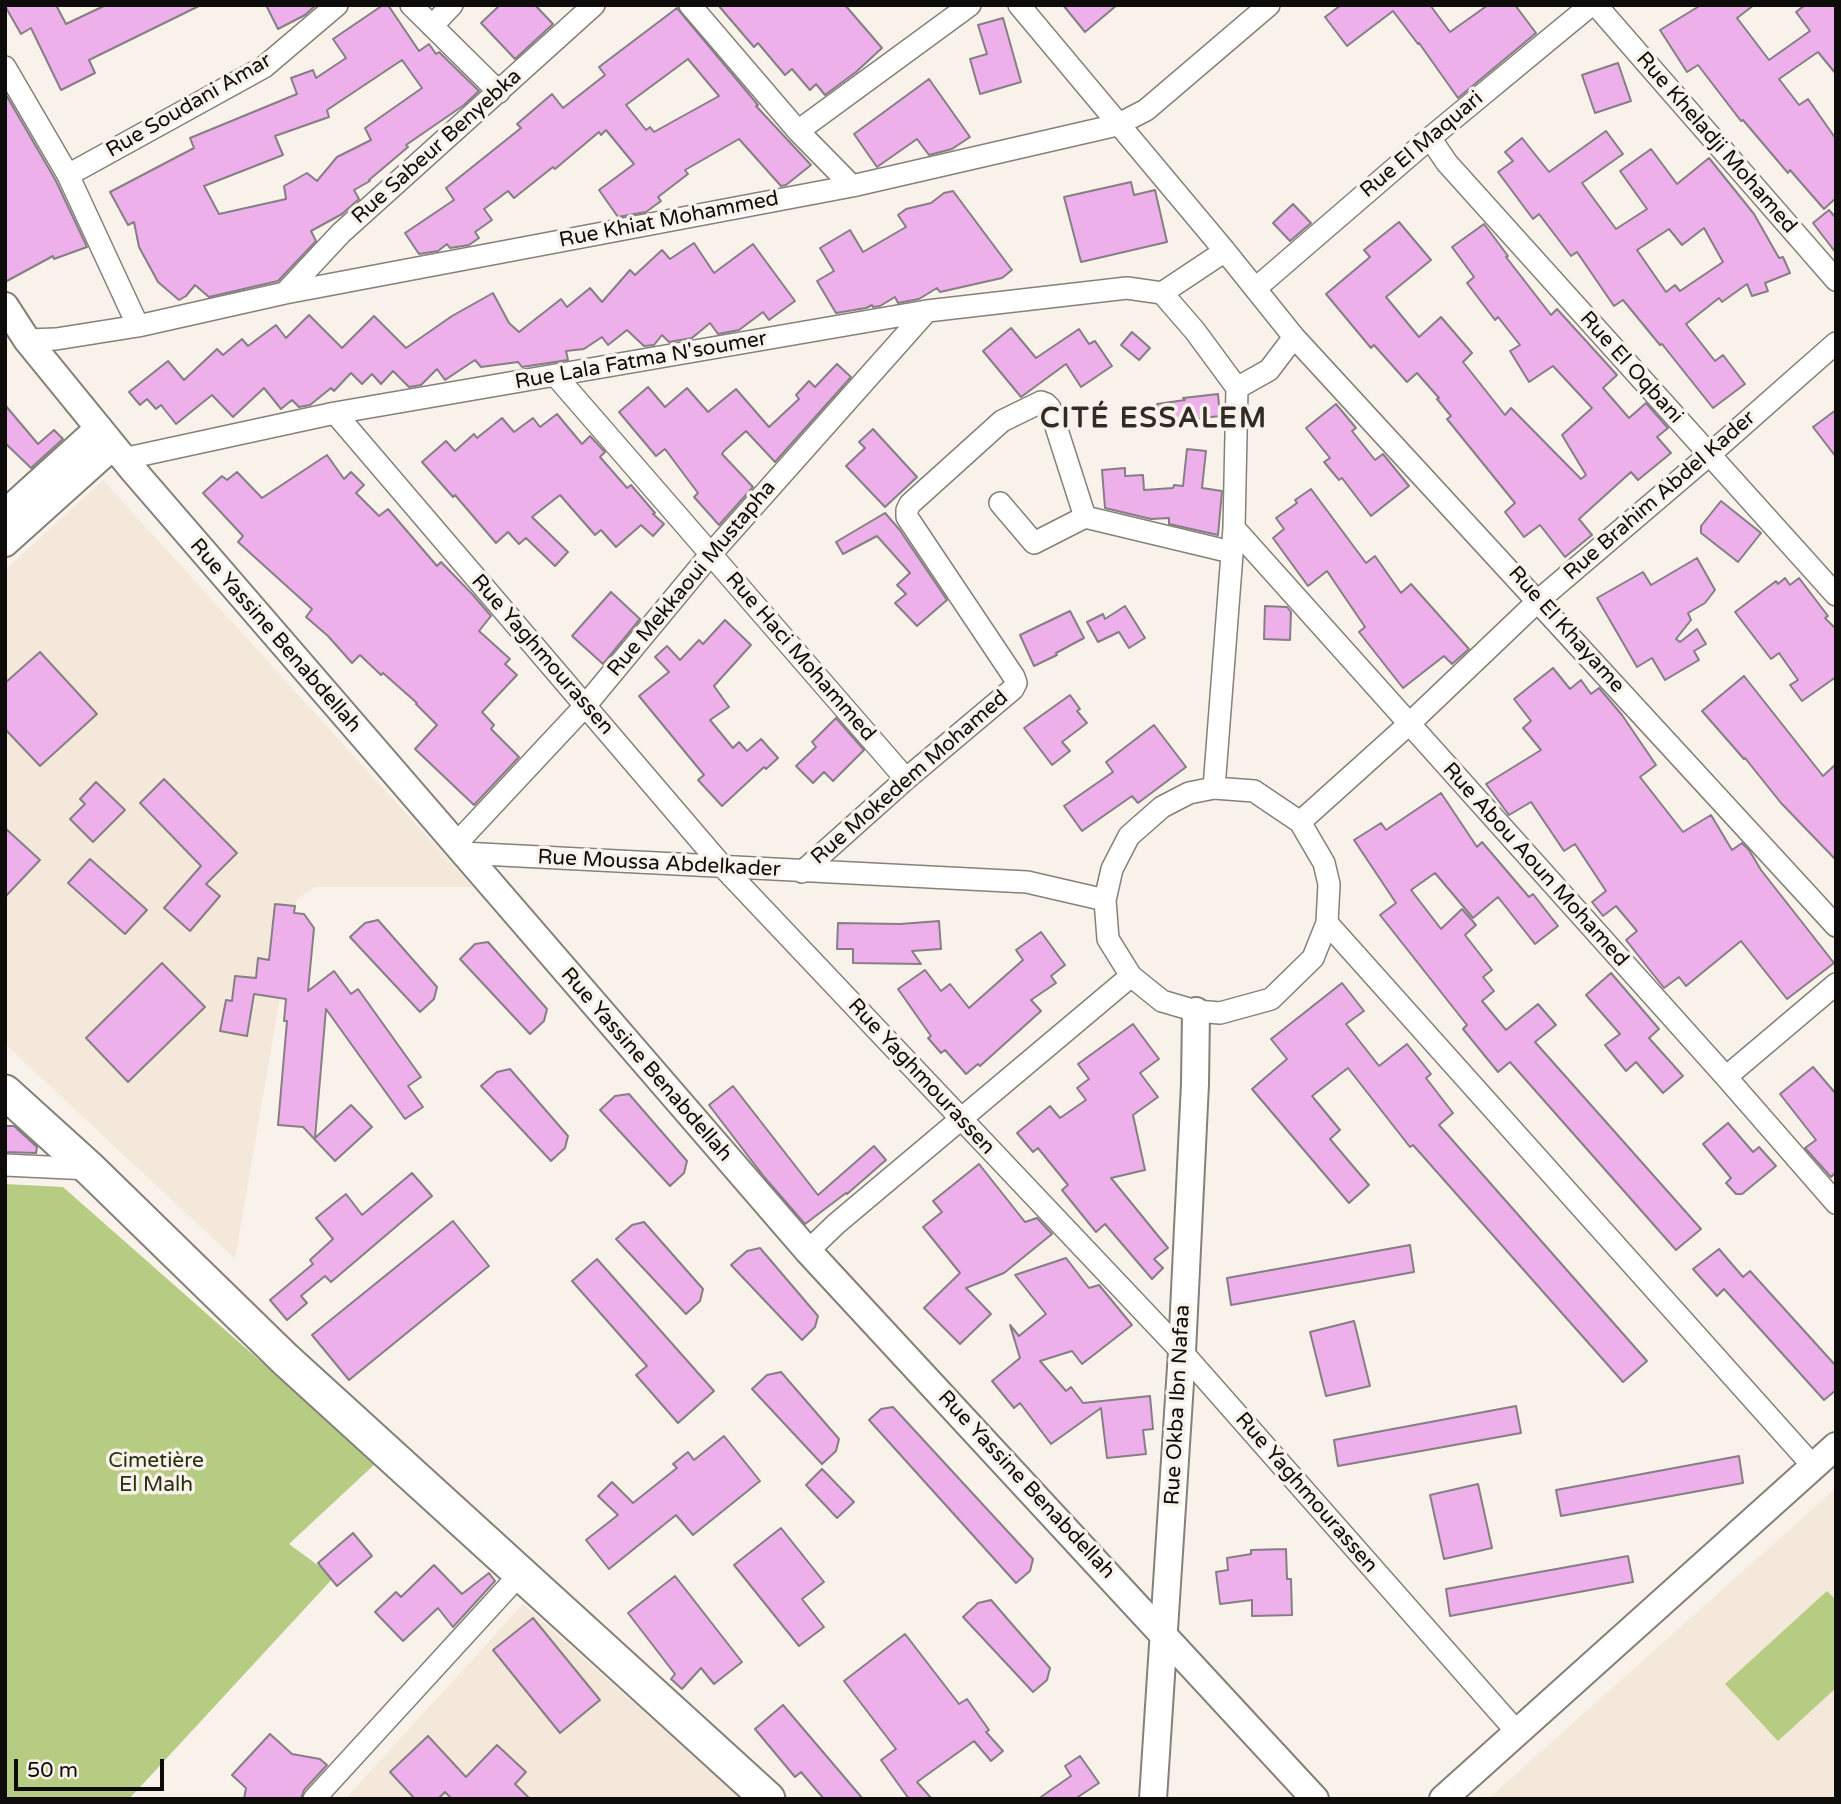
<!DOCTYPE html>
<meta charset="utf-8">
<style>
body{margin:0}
#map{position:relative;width:1841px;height:1804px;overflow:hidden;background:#f9f2eb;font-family:"Varela Round",sans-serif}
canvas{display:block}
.frame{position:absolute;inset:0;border:7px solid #0e0c0a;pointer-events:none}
.scale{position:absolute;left:14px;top:1759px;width:150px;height:32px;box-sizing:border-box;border:4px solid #0e0c0a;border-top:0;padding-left:9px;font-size:21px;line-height:24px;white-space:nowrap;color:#0e0c0a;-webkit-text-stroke:5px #f9f2eb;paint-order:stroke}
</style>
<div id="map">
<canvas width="1841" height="1804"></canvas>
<div class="frame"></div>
<div class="scale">50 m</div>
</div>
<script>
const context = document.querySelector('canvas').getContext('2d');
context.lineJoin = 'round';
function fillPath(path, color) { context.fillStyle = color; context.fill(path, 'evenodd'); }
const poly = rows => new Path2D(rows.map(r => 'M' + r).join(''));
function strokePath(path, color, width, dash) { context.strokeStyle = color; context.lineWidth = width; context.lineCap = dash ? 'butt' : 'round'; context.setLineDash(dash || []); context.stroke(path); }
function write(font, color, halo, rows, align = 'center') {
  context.font = font + ' "Varela Round",sans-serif'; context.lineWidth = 7; context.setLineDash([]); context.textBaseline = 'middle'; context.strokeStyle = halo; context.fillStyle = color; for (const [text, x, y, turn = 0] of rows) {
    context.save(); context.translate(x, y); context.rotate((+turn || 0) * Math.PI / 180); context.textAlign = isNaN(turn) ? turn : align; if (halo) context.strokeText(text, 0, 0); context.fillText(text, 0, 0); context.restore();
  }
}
const built = poly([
 [103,480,473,887,315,887,297,899,235,1259,5,1044,5,570],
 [1836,1488,1836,1799,1488,1799],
 [523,1604,741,1799,345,1799]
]);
const green = poly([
 [5,1184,63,1187,376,1463,289,1544,334,1577,129,1799,5,1799],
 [1827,1591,1836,1600,1836,1688,1778,1741,1725,1684]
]);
const building = poly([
 [56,5,66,24,106,5,201,5,89,60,95,73,61,90,31,28,21,34,5,6,56,5],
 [266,5,316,5,305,15,278,29,266,5],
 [383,5,388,5,419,51,429,44,436,54,439,52,479,91,464,105,406,145,408,147,369,180,370,181,354,190,359,199,342,214,311,231,316,241,278,281,209,297,195,285,186,296,179,300,158,282,139,247,134,222,128,225,110,192,194,148,190,138,297,94,291,78,313,70,316,78,346,58,333,39,383,5],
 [402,60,422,88,365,128,371,140,337,157,317,181,307,173,284,186,286,199,219,214,204,186,283,155,275,136,329,117,327,110,402,60],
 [500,5,535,5,553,24,515,59,481,23,500,5],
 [718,5,845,5,882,48,856,72,825,95,816,84,810,90,792,69,785,75,758,43,754,47,718,5],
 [1063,5,1117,5,1085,32,1063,5],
 [1341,5,1430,5,1450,32,1488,5,1515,5,1536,33,1458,98,1419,43,1418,44,1393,11,1347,46,1325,17,1341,5],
 [1701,5,1754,5,1737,18,1769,60,1810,31,1796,12,1805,5,1836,5,1836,74,1818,52,1779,79,1799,105,1808,99,1836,139,1836,198,1824,209,1790,170,1788,173,1743,120,1741,121,1698,65,1687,72,1660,30,1701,5],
 [677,8,758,105,756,106,811,165,786,185,781,186,739,139,685,170,688,174,658,197,661,201,646,212,618,217,599,190,634,164,606,130,601,135,599,132,555,169,553,167,514,198,508,191,484,209,492,220,475,232,479,238,469,245,450,248,447,244,438,251,419,254,405,233,454,200,446,188,521,128,517,124,552,94,563,108,605,75,599,67,677,8],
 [688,59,719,96,654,132,650,127,646,130,626,105,688,59],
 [1003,18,1021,82,980,94,970,59,987,54,978,25,1003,18],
 [1618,63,1631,101,1595,113,1582,75,1618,63],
 [929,79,970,137,952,149,929,155,917,139,877,167,854,134,929,79],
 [5,93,56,181,87,247,54,259,53,256,5,282,5,93],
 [1606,131,1623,154,1582,183,1616,229,1647,209,1620,171,1651,149,1677,184,1709,158,1754,214,1779,258,1783,257,1790,273,1765,283,1768,291,1752,296,1747,284,1722,302,1719,298,1686,324,1715,361,1723,355,1745,384,1713,408,1662,344,1660,345,1623,300,1614,306,1577,252,1571,256,1539,214,1533,219,1498,172,1513,161,1505,152,1522,138,1549,172,1606,131],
 [1704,228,1723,262,1680,291,1675,285,1666,292,1637,250,1669,229,1682,245,1704,228],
 [1131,182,1134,195,1155,190,1167,242,1081,262,1064,197,1131,182],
 [953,191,1012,270,1002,278,940,292,937,288,919,299,898,303,895,297,880,306,873,307,872,305,866,308,836,313,817,281,834,271,820,248,850,230,863,252,906,227,898,215,906,209,931,203,944,193,953,191],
 [1293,204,1311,223,1290,241,1273,223,1293,204],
 [1829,210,1836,218,1836,253,1813,223,1829,210],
 [1399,222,1431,260,1386,297,1419,337,1441,317,1472,353,1463,362,1505,415,1511,408,1581,479,1586,475,1562,435,1592,408,1553,366,1529,382,1510,351,1520,345,1498,317,1495,320,1467,283,1474,277,1452,247,1484,224,1508,256,1506,257,1551,315,1557,309,1617,375,1603,388,1629,418,1646,403,1668,428,1657,437,1671,453,1638,480,1631,472,1579,519,1592,535,1565,557,1540,525,1524,537,1505,512,1515,503,1447,419,1451,416,1437,399,1439,398,1417,373,1407,382,1374,345,1371,348,1326,294,1370,257,1364,250,1399,222],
 [694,243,714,273,753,244,795,301,769,320,763,312,739,330,718,334,710,323,692,338,669,342,662,335,654,345,644,346,627,330,608,345,602,337,584,349,566,351,568,360,522,367,518,362,481,367,475,360,445,380,437,369,421,385,409,387,393,371,381,384,372,374,362,384,351,373,334,391,331,388,310,405,299,407,292,400,281,409,264,388,233,417,212,395,176,424,161,405,156,409,147,399,140,405,129,392,168,361,184,380,217,349,223,355,242,339,248,346,276,325,286,338,309,315,342,348,374,316,406,348,452,316,493,293,509,323,519,332,561,299,567,307,590,288,602,302,630,270,635,275,662,250,670,259,694,243],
 [1011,328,1036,358,1079,329,1089,344,1095,341,1112,366,1081,387,1066,364,1021,397,983,351,1011,328],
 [1132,332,1150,348,1139,360,1121,345,1132,332],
 [837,364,851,377,775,462,746,431,724,451,722,454,753,487,719,525,694,497,698,493,665,449,656,456,619,412,648,387,665,407,687,388,708,412,736,389,769,427,799,399,796,395,809,381,815,387,837,364],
 [1218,394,1220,416,1160,423,1157,404,1185,400,1183,398,1218,394],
 [1336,404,1356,428,1352,431,1375,460,1383,454,1409,486,1371,516,1342,478,1339,480,1324,462,1330,458,1306,428,1336,404],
 [5,405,38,444,54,430,63,439,31,468,5,443,5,405],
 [1836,410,1836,457,1813,427,1836,410],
 [557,414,582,444,590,436,605,452,600,457,627,488,631,485,655,513,653,514,664,524,653,536,641,525,616,547,601,530,595,535,560,495,532,517,568,552,555,566,526,538,519,544,508,532,496,543,455,495,453,497,422,462,446,441,455,451,474,434,477,438,502,418,514,432,533,418,540,427,557,414],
 [873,429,917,477,885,507,846,466,865,448,859,442,873,429],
 [1187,449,1206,451,1202,488,1222,491,1218,535,1169,524,1169,518,1151,519,1105,508,1102,470,1125,468,1125,476,1143,475,1144,490,1173,488,1174,485,1183,486,1187,449],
 [327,455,344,479,351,472,364,485,356,493,379,516,388,509,437,566,441,562,473,595,491,616,479,631,510,659,505,664,517,675,482,712,494,725,491,729,519,757,474,805,415,749,437,725,416,704,417,703,383,673,381,675,360,655,352,663,328,636,306,617,312,609,238,542,243,536,203,493,222,476,227,480,237,472,262,498,327,455],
 [1311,489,1366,563,1375,556,1401,593,1411,584,1469,649,1452,664,1444,656,1403,688,1359,632,1365,627,1327,571,1308,586,1273,538,1284,529,1276,518,1297,503,1295,500,1311,489],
 [1721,501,1761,533,1738,562,1701,533,1701,526,1721,501],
 [885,513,899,529,947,600,917,626,895,603,906,594,897,585,910,573,877,536,843,554,836,542,885,513],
 [1697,558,1715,590,1705,603,1688,613,1691,620,1676,639,1680,642,1697,629,1706,644,1694,651,1699,660,1665,680,1652,658,1637,667,1597,598,1643,572,1651,585,1697,558],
 [1785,578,1790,585,1799,578,1828,616,1825,618,1836,629,1836,677,1802,701,1790,685,1798,680,1779,653,1771,659,1735,612,1776,581,1778,584,1785,578],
 [611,592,640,619,603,664,572,636,611,592],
 [1125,606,1145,638,1129,648,1119,632,1098,642,1087,622,1103,614,1105,619,1125,606],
 [1265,606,1287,607,1291,612,1290,640,1264,639,1265,606],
 [1070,611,1084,638,1056,653,1057,655,1034,666,1020,635,1070,611],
 [725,620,751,645,714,686,729,707,710,720,733,748,739,742,747,751,761,739,778,758,766,769,764,767,722,806,698,780,704,775,639,696,669,672,655,657,667,646,680,660,699,640,703,644,725,620],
 [40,652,97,714,40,766,5,729,5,683,40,652],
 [1553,668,1570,689,1581,680,1591,694,1599,688,1622,715,1656,765,1640,777,1683,832,1711,815,1732,850,1742,843,1749,850,1761,870,1834,963,1787,999,1741,941,1686,986,1679,977,1664,988,1626,940,1637,931,1616,906,1603,916,1592,902,1606,891,1575,844,1564,851,1531,802,1509,815,1486,784,1541,750,1523,728,1531,721,1514,699,1553,668],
 [1744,676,1823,776,1836,764,1836,860,1781,803,1745,758,1744,759,1702,711,1744,676],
 [1070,695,1080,709,1077,711,1087,723,1062,742,1070,751,1052,765,1024,728,1070,695],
 [836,718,864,750,833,781,824,772,813,783,796,766,816,747,812,742,836,718],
 [1154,725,1186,767,1138,803,1132,796,1082,831,1064,806,1113,772,1106,762,1154,725],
 [164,779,237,853,206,884,220,896,190,931,164,908,201,866,140,803,164,779],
 [96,782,125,810,93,842,70,819,85,804,80,799,96,782],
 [1441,793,1477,847,1482,842,1529,897,1533,894,1558,926,1535,944,1498,897,1473,918,1435,873,1411,890,1441,929,1462,909,1476,925,1465,935,1492,970,1483,977,1494,991,1482,1001,1506,1030,1538,1004,1556,1025,1535,1042,1701,1229,1676,1250,1510,1062,1498,1072,1463,1029,1467,1025,1380,915,1396,903,1354,840,1381,823,1386,830,1441,793],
 [5,828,40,860,5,897,5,828],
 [90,859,147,910,125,934,68,883,90,859],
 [275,904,295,906,294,913,304,914,314,928,308,991,334,971,351,994,358,989,421,1077,408,1086,423,1107,405,1119,326,1009,315,1138,351,1105,372,1127,335,1161,303,1127,278,1125,287,1021,284,1021,286,999,254,994,247,1036,220,1031,226,1000,232,1001,235,976,256,978,258,958,269,960,275,904],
 [378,920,437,987,434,999,420,1012,350,937,365,923,378,920],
 [939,921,941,949,912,951,921,964,853,963,853,949,837,949,838,923,900,924,939,921],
 [1041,932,1065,965,1051,976,1056,983,1031,1000,1041,1011,980,1066,978,1064,966,1074,945,1050,941,1053,928,1038,931,1036,898,989,925,970,941,991,950,984,969,1008,1023,960,1016,950,1041,932],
 [488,942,547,1009,544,1021,530,1034,460,959,475,944,488,942],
 [162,963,205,1007,128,1082,86,1038,162,963],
 [1611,973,1659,1029,1649,1038,1683,1076,1663,1093,1636,1062,1626,1071,1605,1045,1620,1034,1586,995,1611,973],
 [1342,983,1364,1011,1346,1024,1379,1066,1407,1044,1431,1074,1426,1078,1453,1113,1439,1125,1647,1361,1623,1382,1413,1145,1410,1147,1348,1068,1312,1096,1340,1130,1330,1139,1369,1185,1349,1203,1252,1089,1287,1059,1271,1039,1342,983],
 [1133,1024,1159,1059,1140,1073,1158,1097,1133,1115,1145,1170,1111,1178,1168,1248,1154,1259,1163,1268,1152,1279,1105,1224,1096,1232,1062,1190,1068,1185,1038,1148,1033,1152,1017,1133,1050,1106,1060,1118,1086,1100,1077,1088,1089,1079,1078,1064,1133,1024],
 [1813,1067,1836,1094,1836,1172,1831,1177,1805,1148,1816,1140,1780,1094,1813,1067],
 [510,1069,568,1136,565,1148,551,1161,481,1086,497,1072,510,1069],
 [733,1086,818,1195,874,1146,886,1160,847,1194,846,1193,805,1224,765,1178,709,1105,733,1086],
 [629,1094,687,1161,684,1173,670,1186,600,1110,615,1096,629,1094],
 [1728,1123,1753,1152,1759,1147,1776,1166,1742,1194,1736,1194,1726,1183,1731,1178,1703,1144,1728,1123],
 [5,1126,14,1126,37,1147,36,1153,5,1152,5,1126],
 [979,1164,1025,1222,1037,1218,1052,1234,1004,1273,966,1288,991,1314,960,1344,924,1308,960,1273,923,1227,942,1212,933,1201,979,1164],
 [412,1173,432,1196,331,1282,325,1276,301,1296,307,1303,287,1320,270,1300,313,1264,310,1260,333,1239,316,1218,346,1194,362,1215,412,1173],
 [453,1221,489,1266,349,1380,312,1335,453,1221],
 [644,1222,703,1289,700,1301,686,1314,616,1239,632,1225,644,1222],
 [1410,1245,1414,1272,1231,1305,1227,1278,1410,1245],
 [760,1248,818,1316,815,1327,802,1340,731,1265,747,1251,760,1248],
 [1719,1249,1743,1277,1750,1271,1836,1366,1836,1390,1824,1400,1724,1289,1717,1296,1693,1269,1719,1249],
 [1066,1258,1089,1288,1099,1285,1132,1325,1082,1364,1072,1351,1040,1361,1066,1391,1071,1387,1083,1403,1150,1396,1153,1429,1143,1430,1146,1454,1107,1458,1101,1408,1051,1444,1020,1403,1014,1408,992,1381,1020,1358,1010,1325,1019,1336,1046,1314,1015,1275,1066,1258],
 [597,1259,714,1391,678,1423,636,1375,647,1366,572,1281,597,1259],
 [1354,1321,1370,1386,1326,1396,1310,1332,1354,1321],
 [781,1372,839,1439,836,1451,822,1464,752,1389,767,1375,781,1372],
 [1516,1406,1521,1433,1338,1466,1334,1440,1516,1406],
 [893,1407,1033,1559,1030,1571,1016,1583,869,1420,881,1409,893,1407],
 [724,1436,760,1481,693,1535,676,1515,609,1569,586,1540,618,1515,598,1496,612,1482,633,1503,677,1468,673,1464,688,1452,694,1460,724,1436],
 [1739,1456,1743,1483,1561,1516,1556,1490,1739,1456],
 [822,1469,854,1502,837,1518,806,1485,822,1469],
 [1478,1484,1492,1548,1444,1559,1430,1495,1478,1484],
 [781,1528,824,1582,802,1599,824,1627,799,1646,734,1565,781,1528],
 [353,1533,372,1556,337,1586,318,1563,353,1533],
 [1286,1549,1287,1579,1291,1579,1292,1615,1252,1616,1252,1600,1220,1604,1216,1572,1228,1570,1227,1558,1251,1554,1251,1550,1286,1549],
 [1628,1556,1633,1582,1450,1616,1446,1589,1628,1556],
 [434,1565,462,1594,489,1573,495,1581,453,1627,438,1608,403,1641,375,1612,396,1592,401,1597,434,1565],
 [675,1576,742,1662,714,1684,701,1668,682,1689,671,1679,675,1674,628,1613,675,1576],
 [991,1600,1050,1668,1047,1680,1033,1692,963,1617,978,1603,991,1600],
 [533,1618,600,1700,560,1733,493,1650,533,1618],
 [905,1634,959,1704,967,1699,989,1730,986,1732,1003,1751,991,1761,974,1741,917,1782,932,1799,909,1799,881,1760,896,1749,844,1681,905,1634],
 [783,1705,863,1799,824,1799,801,1772,795,1777,755,1729,783,1705],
 [270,1734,292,1754,320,1759,327,1765,304,1790,301,1799,244,1799,246,1788,232,1775,270,1734],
 [428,1736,466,1777,497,1745,526,1772,515,1784,530,1799,452,1799,445,1792,438,1799,415,1799,390,1772,428,1736],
 [1080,1756,1099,1783,1075,1799,1038,1799,1071,1776,1065,1766,1080,1756]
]);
const minor = poly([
 [411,5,499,92],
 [690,5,798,131,852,186],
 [1019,5,1225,251],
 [1596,5,1836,280],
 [432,26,452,5],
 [5,67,68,175,138,326],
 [798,131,970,5],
 [1430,138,1447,163,1836,595],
 [68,175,264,67,337,5],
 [1225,251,1294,337,1269,370,1237,388,1195,331,1162,293,1225,251],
 [1256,288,1430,138,1591,5],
 [285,293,341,233,594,5],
 [1294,337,1836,926],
 [27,340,56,339,138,326,285,293,852,186,1117,125,1146,110,1269,5],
 [556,376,906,779],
 [335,413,723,867,1182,1352,1517,1732],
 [123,459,335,413,927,311,1127,288,1162,293],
 [1085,517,1231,552],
 [1234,528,1726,1077,1836,1203],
 [1214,788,1254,791,1300,822,1324,863,1329,884,1327,923,1313,958,1271,999,1220,1013,1196,1011,1162,1001,1131,976,1108,939,1105,900,1112,869,1129,836,1162,807,1189,793,1214,788],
 [1214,788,1234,528,1237,388],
 [1300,822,1409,724,1539,600,1709,455,1836,343],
 [455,845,585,706,710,555,927,311],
 [462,853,1027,882,1105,900],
 [802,872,906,779,1013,689,1016,683,1014,677,907,517,907,510,910,504,1002,421,1041,402,1046,404,1050,408,1085,517,1034,543,1000,503],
 [1327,923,1813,1466],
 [1726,1077,1836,984],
 [5,1165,90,1169],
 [808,1251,836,1224,1131,976],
 [314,1799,521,1573]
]);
const tertiary = poly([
 [5,306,27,340,133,470,808,1251,1315,1799],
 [5,513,99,428],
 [5,543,113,446],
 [1153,1799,1182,1352,1195,1084,1196,1011],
 [1443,1799,1836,1446]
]);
const primary = poly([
 [5,1092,90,1169,285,1359,768,1799]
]);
const streetNames = [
 ["Rue Soudani Amar",189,106,-30],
 ["Rue Kheladji Mohamed",1716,143,49],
 ["Rue El Maquari",1422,145,-40],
 ["Rue Sabeur Benyebka",437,147,-42],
 ["Rue Khiat Mohammed",669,220,-11],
 ["Rue Lala Fatma N'soumer",641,361,-10],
 ["Rue El Oqbani",1631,368,48],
 ["Rue Brahim Abdel Kader",1660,496,-41],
 ["Rue Mekkaoui Mustapha",692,579,-50],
 ["Rue El Khayame",1566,630,48],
 ["Rue Yassine Benabdellah",275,636,49],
 ["Rue Yaghmourassen",542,655,49],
 ["Rue Haci Mohammed",800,657,49],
 ["Rue Mokedem Mohamed",910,778,-41],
 ["Rue Moussa Abdelkader",659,864,3],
 ["Rue Abou Aoun Mohamed",1535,865,48],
 ["Rue Yassine Benabdellah",646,1065,49],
 ["Rue Yaghmourassen",921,1077,47],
 ["Rue Okba Ibn Nafaa",1178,1405,-87],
 ["Rue Yassine Benabdellah",1026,1485,47],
 ["Rue Yaghmourassen",1306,1493,49]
];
const parkNames = [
 ["Cimetière",156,1461],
 ["El Malh",156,1485]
];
const districtNames = [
 ["CITÉ ESSALEM",1154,420]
];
fillPath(built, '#f4e8da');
fillPath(green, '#b6cc83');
fillPath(building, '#eeb0ea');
strokePath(building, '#857e84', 2);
strokePath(minor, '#858079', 24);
strokePath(tertiary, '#858079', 30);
strokePath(primary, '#858079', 37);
strokePath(minor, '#fff', 21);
strokePath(tertiary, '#fff', 26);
strokePath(primary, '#fff', 33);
write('21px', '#0e0c0a', '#f9f2eb', streetNames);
write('21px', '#252e0d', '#f9f2eb', parkNames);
context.letterSpacing = '2px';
write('bold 28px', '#302b26', '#f9f2eb', districtNames);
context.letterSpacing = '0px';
</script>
